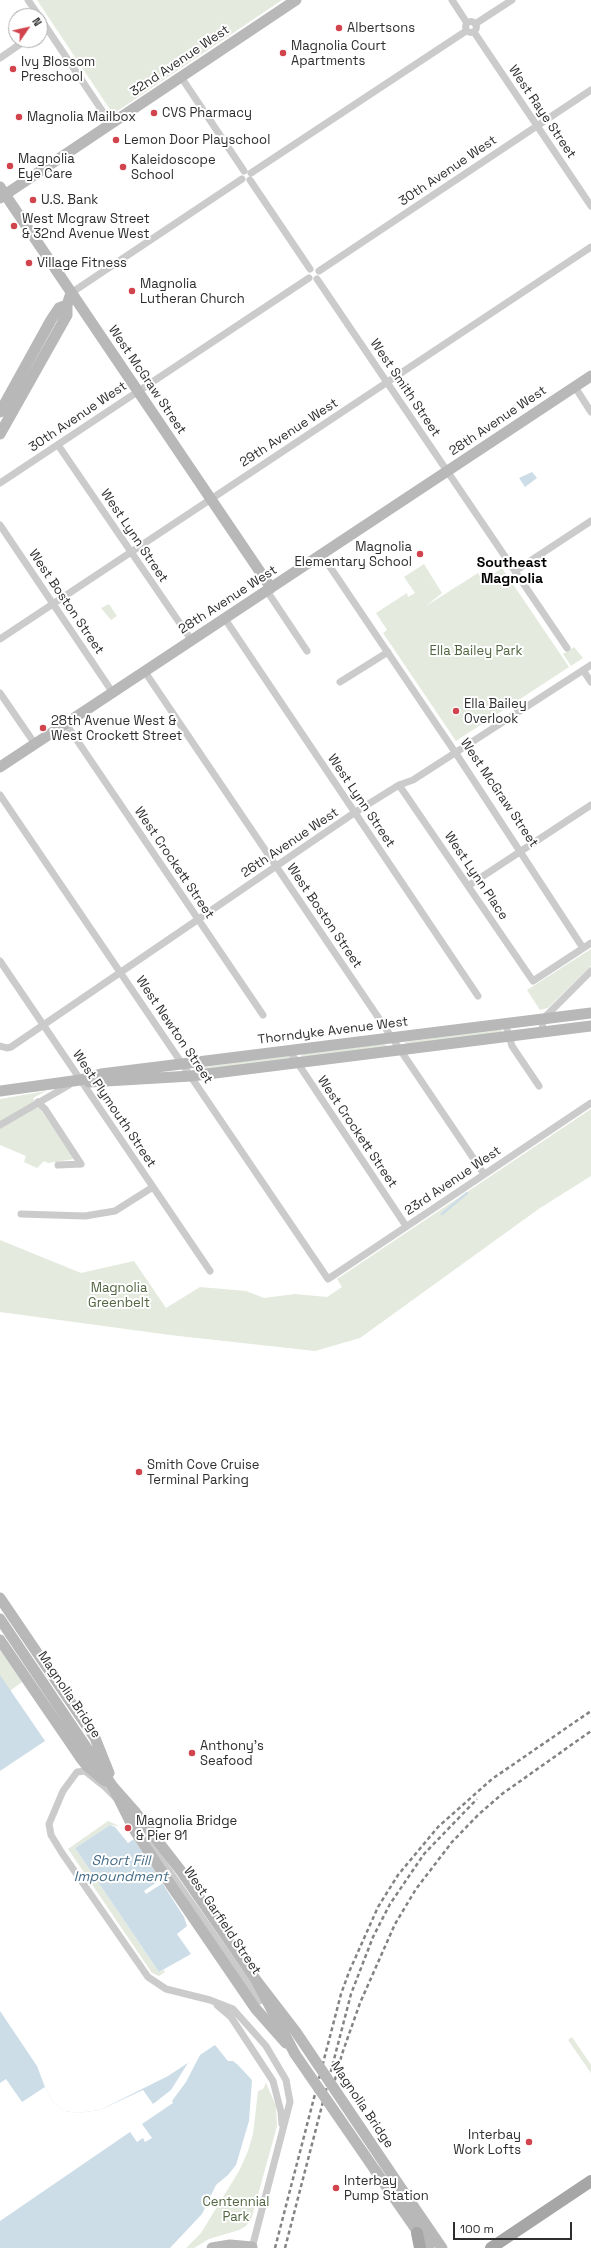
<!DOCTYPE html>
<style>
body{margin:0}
#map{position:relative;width:591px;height:2248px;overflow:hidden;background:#fff;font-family:"Space Grotesk",sans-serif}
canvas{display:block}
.north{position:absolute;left:8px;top:8px;width:40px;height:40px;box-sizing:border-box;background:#fff;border:1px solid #ababab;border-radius:50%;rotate:56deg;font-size:11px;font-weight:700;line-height:16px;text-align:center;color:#2e2e2e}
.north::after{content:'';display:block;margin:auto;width:14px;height:18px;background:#d2444d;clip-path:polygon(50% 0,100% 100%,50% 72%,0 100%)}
.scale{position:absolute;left:453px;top:2222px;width:119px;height:18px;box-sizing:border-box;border:2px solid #2e2e2e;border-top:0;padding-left:5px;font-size:12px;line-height:14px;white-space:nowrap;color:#2e2e2e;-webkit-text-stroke:3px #fff;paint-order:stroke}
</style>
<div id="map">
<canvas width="591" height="2248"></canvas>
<div class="north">N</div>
<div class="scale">100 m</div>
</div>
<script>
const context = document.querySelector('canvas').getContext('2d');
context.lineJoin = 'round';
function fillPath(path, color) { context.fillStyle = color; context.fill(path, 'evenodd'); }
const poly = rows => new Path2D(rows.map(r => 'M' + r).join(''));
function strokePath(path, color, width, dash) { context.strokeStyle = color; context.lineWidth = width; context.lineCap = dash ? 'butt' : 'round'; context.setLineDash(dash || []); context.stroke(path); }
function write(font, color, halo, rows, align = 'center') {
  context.font = font + ' "Space Grotesk",sans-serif'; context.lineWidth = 4; context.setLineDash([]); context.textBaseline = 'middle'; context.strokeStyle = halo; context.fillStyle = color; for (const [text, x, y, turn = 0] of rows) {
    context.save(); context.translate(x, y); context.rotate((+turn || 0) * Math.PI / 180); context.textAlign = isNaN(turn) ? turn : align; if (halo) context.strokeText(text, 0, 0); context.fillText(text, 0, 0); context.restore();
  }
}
const green = poly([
 [37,0,282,0,113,114],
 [424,564,442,593,426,606,478,573,483,581,502,568,569,667,456,741,383,633,387,630,376,613,407,593,408,597,415,593,404,577],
 [109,604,117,616,111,620,101,608],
 [574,647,583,658,571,666,563,654],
 [591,949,591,966,548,1008,540,1010,527,990],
 [500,1029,503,1032,406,1045,405,1042],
 [384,1044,389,1047,301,1057,302,1054],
 [289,1055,291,1059,197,1071,198,1068],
 [46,1091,33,1098,74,1159,48,1163,44,1161,37,1168,24,1162,26,1156,0,1145,0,1099],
 [591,1109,591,1176,540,1208,360,1338,315,1351,170,1335,0,1312,0,1240,81,1273,134,1261,166,1308,200,1287,246,1291,264,1298,295,1294,327,1297,342,1287,337,1279],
 [0,1650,22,1682,10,1691,45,1741,0,1757],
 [108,1821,119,1826,110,1825,75,1848,159,1972,164,1970,165,1972,159,1976,152,1973,68,1849],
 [572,2037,591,2065,591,2073,568,2040],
 [266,2083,276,2106,277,2126,252,2217,246,2226,239,2230,209,2239,194,2248,186,2248,201,2233,239,2171,248,2151,253,2134,258,2091,263,2089]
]);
const water = poly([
 [532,472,537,478,525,487,519,478],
 [0,1675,45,1741,0,1771],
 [110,1825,115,1827,128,1843,134,1839,184,1917,187,1926,177,1934,191,1954,159,1972,75,1848],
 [0,2011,37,2066,45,2087,54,2103,65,2111,77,2113,100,2110,168,2076,215,2045,228,2061,233,2061,238,2065,252,2080,249,2121,236,2165,228,2175,216,2185,202,2214,170,2248,0,2248]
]);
const pier = poly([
 [132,1837,134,1837,163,1883,146,1894,144,1891,161,1879],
 [202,2051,186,2082,172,2101,173,2103,142,2124,152,2138,145,2142,143,2138,137,2142,130,2132,0,2221,0,2083,6,2079,22,2102,45,2087,54,2103,65,2111,77,2113,100,2110,143,2090,153,2104,171,2090,191,2058]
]);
const stream = poly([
 [442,1214,467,1193]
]);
const street = poly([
 [28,0,39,16],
 [452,0,467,23],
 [40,18,111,124],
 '465.5 27a5.5 5.5 0 1 1 11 0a5.5 5.5 0 1 1-11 0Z',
 [475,24,512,0],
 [474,32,591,206],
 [0,58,26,40],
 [181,77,244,171],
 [251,173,466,31],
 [250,180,310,269],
 [319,271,591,90],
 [317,279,567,648],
 [71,293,242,179],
 [575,387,591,412],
 [58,445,192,641],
 [0,483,309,278],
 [0,525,113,693],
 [322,555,459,758,583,948],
 [515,571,591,521],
 [267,591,307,651],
 [225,619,478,996],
 [0,639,591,247],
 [583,670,591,682],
 [145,672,484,1174],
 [340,682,388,652],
 [0,693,35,744],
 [66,724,263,1015],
 [399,785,533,981,591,943],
 [0,795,328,1279,591,1103],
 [468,886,591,805],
 [0,961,210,1271],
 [505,1023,512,1046,539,1086],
 [542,1032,543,1019,591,971],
 [0,1046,7,1048,11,1047,354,813,399,785,413,780,591,665],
 [289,1050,406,1226],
 [38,1102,45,1109,81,1164],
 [0,1125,69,1085],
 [58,1165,81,1164],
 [21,1214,85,1216,115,1211,153,1187],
 [115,1797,105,1787,85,1771,77,1772,63,1791,49,1824,51,1835,62,1853,148,1977,166,1989,210,2000,233,2009,266,2046,286,2080,290,2102,252,2248],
 [133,1819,260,2001],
 [217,2005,231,2017,273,2081,281,2112,282,2124]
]);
const secondary = poly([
 [0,187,271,588],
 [0,198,296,0],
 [0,412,51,320,59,308,67,305],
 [0,434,67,315,67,305,71,293],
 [0,767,591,376],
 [89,1082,191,1076,591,1026],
 [0,1091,80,1080,101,1074,591,1013],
 [0,1598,95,1738,109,1773],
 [0,1619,113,1787,136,1813,181,1871,256,1980,295,2054],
 [0,1640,80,1757,87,1766,105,1781],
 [375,2170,429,2248],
 [403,2191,442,2248],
 [212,2248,230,2245,252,2247]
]);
const primary = poly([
 [417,2233,420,2248],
 [491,2248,591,2181]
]);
const rail = poly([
 [333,2087,342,2054,360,2003,395,1924,416,1889,452,1842,478,1815,502,1794,591,1731],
 [275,2248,341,1994,349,1972,378,1907,398,1875,438,1827,492,1779,591,1711],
 [285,2248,351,1994,373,1937,390,1904,424,1854,477,1799]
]);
const secondaryBridge = poly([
 [113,1787,135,1831,166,1878,255,2008,286,2043],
 [256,1980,296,2032,403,2191],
 [295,2054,375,2170]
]);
const markers = [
 [339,28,4,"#d2444d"],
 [283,53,4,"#d2444d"],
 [13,69,4,"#d2444d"],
 [154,113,4,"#d2444d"],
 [19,117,4,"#d2444d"],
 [116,140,4,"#d2444d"],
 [10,166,4,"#d2444d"],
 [123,167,4,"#d2444d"],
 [33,200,4,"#d2444d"],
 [14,226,4,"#d2444d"],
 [29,263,4,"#d2444d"],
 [132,291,4,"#d2444d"],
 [420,554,4,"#d2444d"],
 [456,711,4,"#d2444d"],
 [43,728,4,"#d2444d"],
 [139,1472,4,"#d2444d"],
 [192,1753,4,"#d2444d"],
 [128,1828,4,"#d2444d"],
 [529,2142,4,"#d2444d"],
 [336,2188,4,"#d2444d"]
];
const poiNames = [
 ["Albertsons",347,28],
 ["Magnolia Court",291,46],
 ["Apartments",291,61],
 ["Ivy Blossom",21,62],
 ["Preschool",21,77],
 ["CVS Pharmacy",162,113],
 ["Magnolia Mailbox",27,117],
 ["Lemon Door Playschool",124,140],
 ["Magnolia",18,159],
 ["Eye Care",18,174],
 ["Kaleidoscope",131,160],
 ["School",131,175],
 ["U.S. Bank",41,200],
 ["West Mcgraw Street",22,219],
 ["& 32nd Avenue West",22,234],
 ["Village Fitness",37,263],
 ["Magnolia",140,284],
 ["Lutheran Church",140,299],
 ["Magnolia",412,547,"right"],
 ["Elementary School",412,562,"right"],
 ["Ella Bailey",464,704],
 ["Overlook",464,719],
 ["28th Avenue West &",51,721],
 ["West Crockett Street",51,736],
 ["Smith Cove Cruise",147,1465],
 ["Terminal Parking",147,1480],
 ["Anthony's",200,1746],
 ["Seafood",200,1761],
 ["Magnolia Bridge",136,1821],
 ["& Pier 91",136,1836],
 ["Interbay",521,2135,"right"],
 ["Work Lofts",521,2150,"right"],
 ["Interbay",344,2181],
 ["Pump Station",344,2196]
];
const streetNames = [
 ["32nd Avenue West",180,61,-34],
 ["West Raye Street",542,112,56],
 ["30th Avenue West",448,171,-34],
 ["West McGraw Street",147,380,56],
 ["West Smith Street",405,388,56],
 ["30th Avenue West",78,417,-34],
 ["28th Avenue West",498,421,-34],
 ["29th Avenue West",289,433,-33],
 ["West Lynn Street",134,536,56],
 ["28th Avenue West",228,600,-33],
 ["West Boston Street",66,602,56],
 ["West McGraw Street",499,793,56],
 ["West Lynn Street",361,801,56],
 ["26th Avenue West",290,843,-34],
 ["West Crockett Street",174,863,56],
 ["West Lynn Place",476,876,56],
 ["West Boston Street",324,916,56],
 ["West Newton Street",174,1030,56],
 ["Thorndyke Avenue West",333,1031,-7],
 ["West Plymouth Street",114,1109,56],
 ["West Crockett Street",357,1132,56],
 ["23rd Avenue West",453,1181,-34],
 ["Magnolia Bridge",69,1695,56],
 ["West Garfield Street",222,1921,56],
 ["Magnolia Bridge",362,2105,56]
];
const parkNames = [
 ["Ella Bailey Park",476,651],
 ["Magnolia",119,1288],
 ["Greenbelt",119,1303],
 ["Centennial",236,2202],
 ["Park",236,2217]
];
const neighbourhoodNames = [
 ["Southeast",512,563],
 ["Magnolia",512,579]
];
const waterNames = [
 ["Short Fill",121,1861],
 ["Impoundment",121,1877]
];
fillPath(green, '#e4eade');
fillPath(water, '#ccdde8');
fillPath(pier, '#fff');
strokePath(stream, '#ccdde8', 2.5);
strokePath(street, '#cbcbcb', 7);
strokePath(secondary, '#b8b8b8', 11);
strokePath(primary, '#a6a6a6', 12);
strokePath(rail, '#838383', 2.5, [4, 3]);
strokePath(secondaryBridge, '#b8b8b8', 11);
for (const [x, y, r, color] of markers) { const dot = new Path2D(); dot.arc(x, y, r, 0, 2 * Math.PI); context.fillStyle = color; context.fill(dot); strokePath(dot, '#fff', 1.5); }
write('13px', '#2e2e2e', '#fff', poiNames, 'left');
write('13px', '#2e2e2e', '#fff', streetNames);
write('13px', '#516540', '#fff', parkNames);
write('bold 14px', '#000', '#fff', neighbourhoodNames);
write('italic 14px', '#456d87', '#fff', waterNames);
</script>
